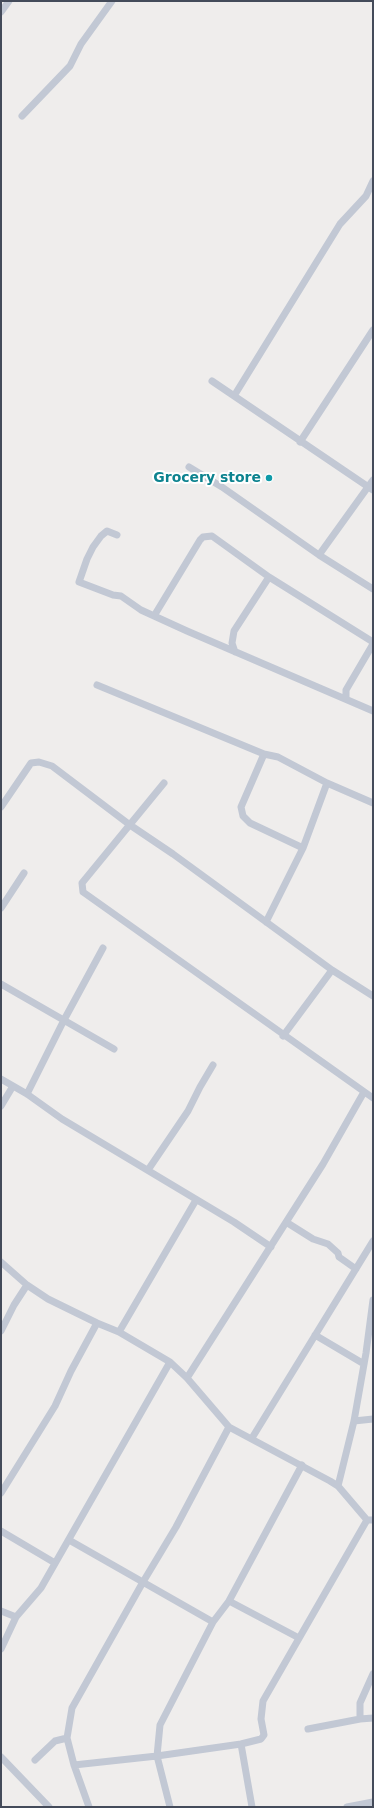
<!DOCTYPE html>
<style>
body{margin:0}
#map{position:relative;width:374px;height:1808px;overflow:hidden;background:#efedec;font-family:"DejaVu Sans",sans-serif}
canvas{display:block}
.frame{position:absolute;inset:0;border:2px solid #444b5a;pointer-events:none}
</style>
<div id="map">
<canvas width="374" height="1808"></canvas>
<div class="frame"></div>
</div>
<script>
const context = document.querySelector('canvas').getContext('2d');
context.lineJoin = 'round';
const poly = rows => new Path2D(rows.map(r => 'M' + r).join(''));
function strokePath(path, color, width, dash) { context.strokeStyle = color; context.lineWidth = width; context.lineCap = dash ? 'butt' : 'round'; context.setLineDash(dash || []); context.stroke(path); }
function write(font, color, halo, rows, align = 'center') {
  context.font = font + ' "DejaVu Sans",sans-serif'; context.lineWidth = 4; context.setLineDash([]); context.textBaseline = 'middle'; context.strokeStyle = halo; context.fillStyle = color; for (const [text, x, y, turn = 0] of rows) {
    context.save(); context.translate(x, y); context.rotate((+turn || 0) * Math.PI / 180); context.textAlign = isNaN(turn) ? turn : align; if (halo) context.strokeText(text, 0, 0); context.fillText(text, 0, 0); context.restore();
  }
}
const minor = poly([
 [1,12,9,1],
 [22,116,70,66,81,44,112,1],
 [212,381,373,490],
 [234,396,340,224,366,196,373,181],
 [300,442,373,330],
 [189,467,222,487,319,555,373,589],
 [117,535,107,531,101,536,93,547,87,559,79,582,113,595,121,596,141,610,187,631,373,711],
 [319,555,373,480],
 [154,616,200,540,203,537,212,536,269,577,373,642],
 [235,652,232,643,234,631,269,577],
 [97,685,264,754,278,757,327,783,373,803],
 [346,699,346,690,373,644],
 [264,754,241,807,243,816,250,823,303,848],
 [164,783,82,883,83,892,373,1098],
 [1,807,31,763,39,762,52,766,130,825,173,854,332,970,373,996],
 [1,908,24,873],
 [266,922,303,848,327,783],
 [1,984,114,1049],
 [283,1036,332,970],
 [1,1079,27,1094,62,1119,234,1222,271,1247],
 [27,1094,64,1020,103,948],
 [1,1106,13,1086],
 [148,1170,188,1111,200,1087,213,1065],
 [286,1222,313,1239,328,1244,338,1253,339,1257,356,1269],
 [1,1262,27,1285,48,1299,97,1323,119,1332,170,1362,187,1378,229,1427,330,1481,338,1486,367,1520],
 [1,1331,14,1305,27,1285],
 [119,1332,196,1200],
 [315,1335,364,1364],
 [187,1378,323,1164,364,1092],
 [354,1421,373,1419],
 [252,1438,373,1241],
 [338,1486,354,1421,366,1353,373,1300],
 [1,1493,55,1406,71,1371,97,1323],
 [1,1531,55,1563],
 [69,1540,213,1622],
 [229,1601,299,1638],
 [1,1611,16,1617],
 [1,1649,16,1617,41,1588,170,1362],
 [373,1674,360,1703,360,1719,373,1718],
 [308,1729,360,1719],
 [241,1744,252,1807],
 [1,1757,49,1807],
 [35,1760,55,1741,67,1738],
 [74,1765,157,1756,241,1744,261,1739,264,1735,261,1719,263,1701,367,1520,373,1520],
 [89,1807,74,1765,67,1738,72,1708,143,1582,176,1527,229,1427],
 [170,1807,157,1756,160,1725,213,1622,229,1601,302,1465],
 [347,1807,373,1802]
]);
const markers = [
 [269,478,4,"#0f9aa8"]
];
const cultureNames = [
 ["Grocery store",261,478]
];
strokePath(minor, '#c2c8d4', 7);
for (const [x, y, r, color] of markers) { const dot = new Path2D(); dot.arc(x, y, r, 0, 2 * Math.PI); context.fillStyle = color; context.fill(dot); strokePath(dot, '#fff', 1.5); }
write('bold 14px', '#0d838f', '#fff', cultureNames, 'right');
</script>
